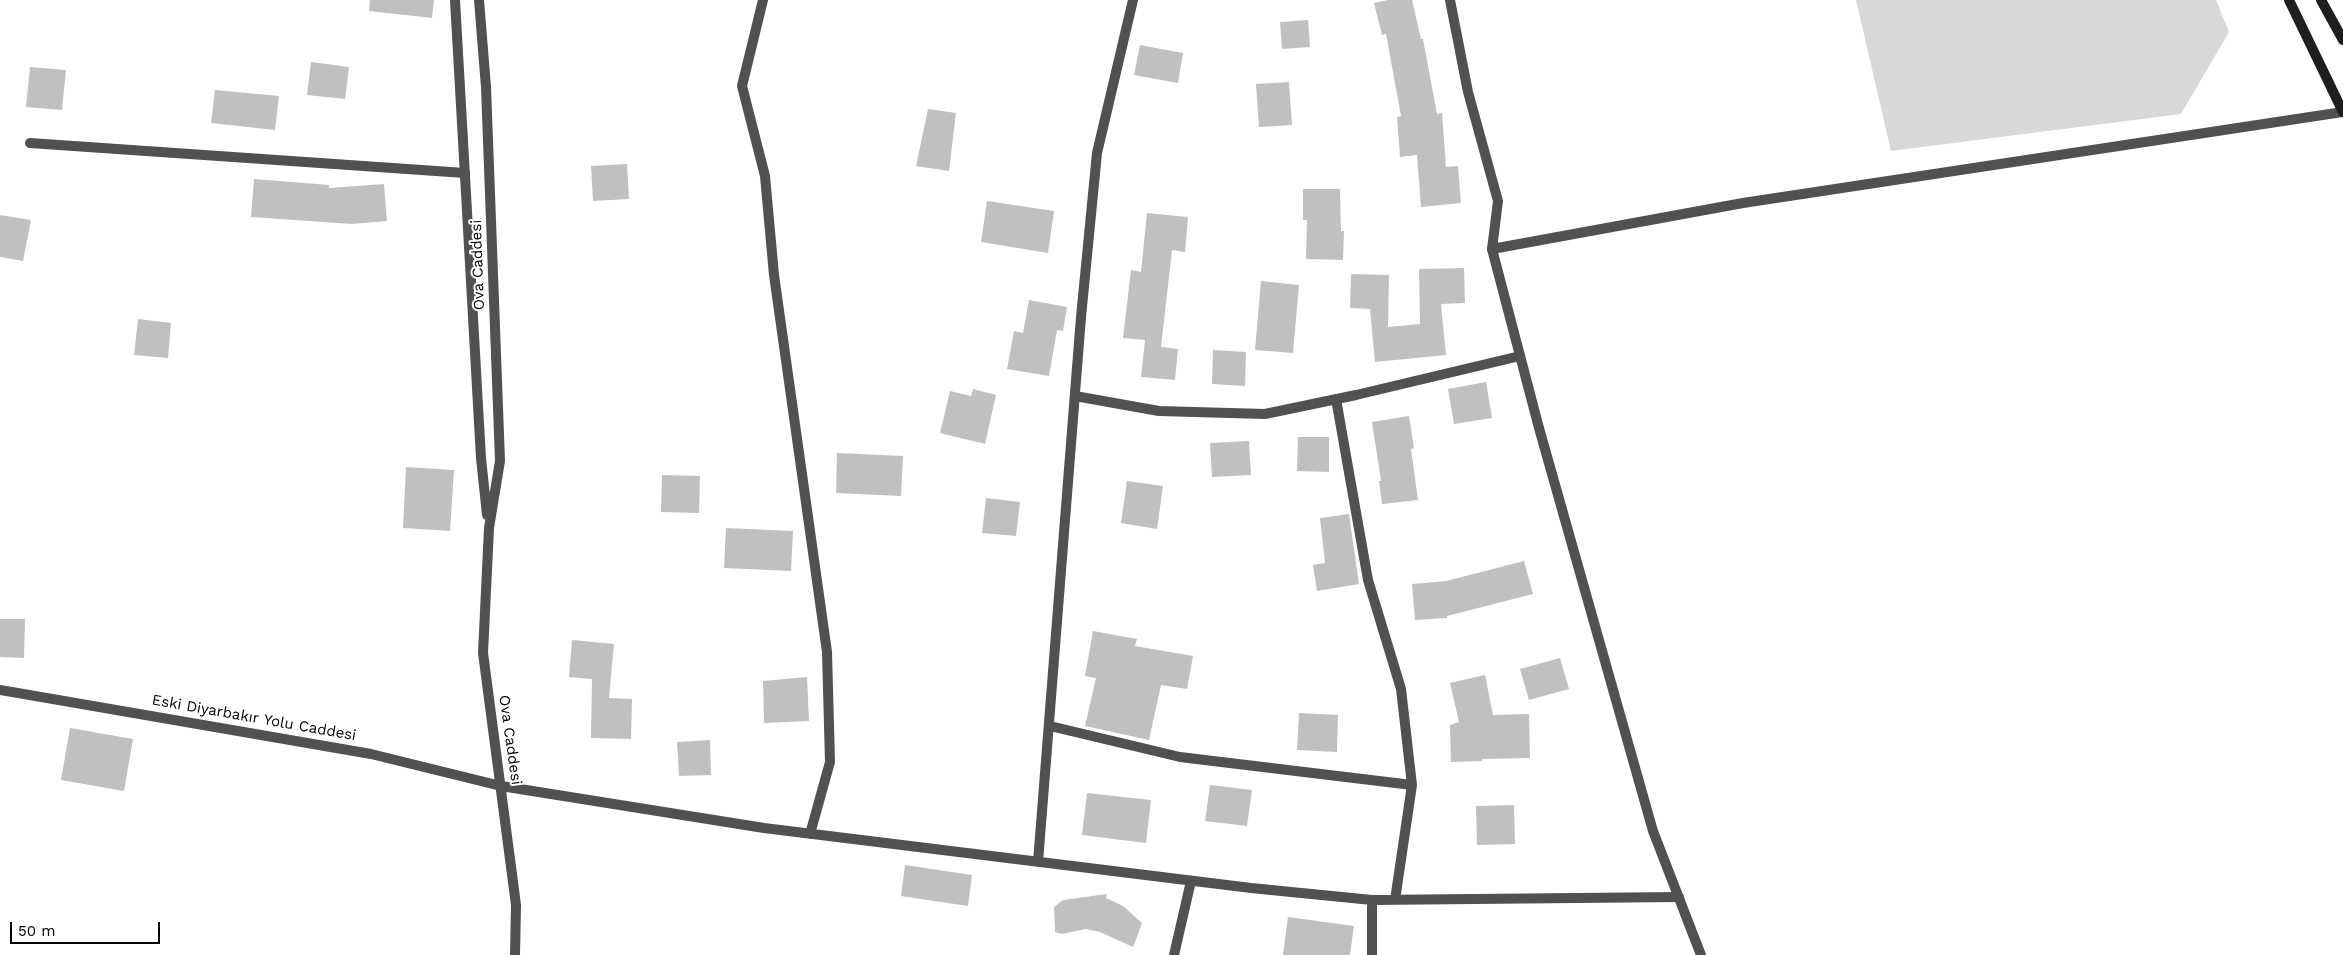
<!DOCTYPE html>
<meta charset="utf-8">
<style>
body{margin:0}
#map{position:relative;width:2343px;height:955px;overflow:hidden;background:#fff;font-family:"Work Sans",sans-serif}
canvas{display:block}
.scale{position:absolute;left:10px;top:922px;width:150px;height:22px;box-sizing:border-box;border:2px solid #000;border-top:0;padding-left:6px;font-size:15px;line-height:18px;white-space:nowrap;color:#000;-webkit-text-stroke:4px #fff;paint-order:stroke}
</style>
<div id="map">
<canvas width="2343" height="955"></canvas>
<div class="scale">50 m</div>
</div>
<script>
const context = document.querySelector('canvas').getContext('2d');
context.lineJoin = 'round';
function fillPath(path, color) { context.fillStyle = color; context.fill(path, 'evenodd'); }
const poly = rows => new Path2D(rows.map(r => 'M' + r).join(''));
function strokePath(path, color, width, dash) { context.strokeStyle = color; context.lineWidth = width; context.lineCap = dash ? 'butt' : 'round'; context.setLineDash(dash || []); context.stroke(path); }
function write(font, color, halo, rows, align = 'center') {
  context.font = font + ' "Work Sans",sans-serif'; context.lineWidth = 4; context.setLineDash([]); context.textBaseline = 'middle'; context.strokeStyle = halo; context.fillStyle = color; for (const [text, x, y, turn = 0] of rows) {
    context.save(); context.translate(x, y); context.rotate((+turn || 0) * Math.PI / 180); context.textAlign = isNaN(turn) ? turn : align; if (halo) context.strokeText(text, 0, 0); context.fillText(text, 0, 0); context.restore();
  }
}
const green = poly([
 [1856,0,2216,0,2229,32,2181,114,1891,151]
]);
const building = poly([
 [370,0,434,0,432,18,369,11],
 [1388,0,1412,0,1421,39,1423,39,1437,114,1442,113,1446,167,1458,166,1461,203,1421,207,1417,155,1400,157,1397,117,1401,116,1386,34,1382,35,1374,3],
 [1308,20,1310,47,1282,49,1280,22],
 [1140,45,1183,53,1178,83,1134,75],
 [311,62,349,67,345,99,307,95],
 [30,67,66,70,62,110,26,107],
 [1289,82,1292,125,1259,127,1256,84],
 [215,90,279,96,275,130,211,123],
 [928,109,956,113,949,171,916,166],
 [627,164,629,199,593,201,591,166],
 [254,179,329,185,329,188,384,184,387,221,352,224,251,217],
 [1303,189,1340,189,1341,231,1344,231,1343,260,1306,259,1307,220,1303,220],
 [987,201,1054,211,1048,253,981,242],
 [1147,213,1188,217,1185,252,1172,250,1161,347,1178,349,1175,380,1141,377,1145,340,1123,338,1131,270,1141,272],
 [0,215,31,220,23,261,0,257],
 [1464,268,1465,303,1441,304,1446,355,1375,362,1370,309,1350,308,1351,274,1389,275,1388,327,1420,324,1419,269],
 [1261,281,1299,285,1293,353,1255,350],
 [1029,300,1067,307,1063,331,1057,330,1049,376,1007,369,1014,331,1023,333],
 [138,319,171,323,168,358,134,355],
 [1213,350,1246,352,1245,386,1212,384],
 [1486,382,1492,418,1454,424,1448,389],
 [973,389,996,395,985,444,940,433,950,391,971,396],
 [1409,416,1414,448,1411,449,1418,500,1382,504,1379,481,1381,481,1372,422],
 [1298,437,1329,437,1329,472,1297,471],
 [1249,441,1251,475,1212,477,1210,443],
 [837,453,903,456,901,496,836,493],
 [406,467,454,470,450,531,403,528],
 [662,475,700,476,699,513,661,512],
 [1127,481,1163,486,1157,529,1121,523],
 [986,498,1020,502,1016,536,982,533],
 [1349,514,1359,584,1317,591,1313,565,1325,563,1320,518],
 [726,528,793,531,791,571,724,568],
 [1524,561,1533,594,1447,616,1447,618,1415,620,1412,584,1446,581],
 [0,619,25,619,24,658,0,657],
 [1093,631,1137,639,1135,646,1193,656,1187,689,1161,685,1149,740,1085,726,1096,678,1085,676],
 [572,640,614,644,609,698,632,699,631,739,591,738,592,679,569,677],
 [1560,658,1569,689,1529,700,1520,669],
 [1485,675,1493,715,1529,714,1530,758,1482,759,1482,761,1451,762,1450,725,1459,722,1450,683],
 [807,677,809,721,764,723,763,681],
 [1299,713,1338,715,1337,752,1297,750],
 [70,728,133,739,124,791,61,780],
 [710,740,711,775,679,776,677,742],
 [1210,785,1252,790,1247,826,1205,821],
 [1087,793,1151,800,1146,843,1082,835],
 [1514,805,1515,844,1477,845,1476,806],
 [905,865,972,875,968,906,901,896],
 [1107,894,1106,898,1123,906,1142,923,1133,947,1100,932,1086,929,1062,934,1055,932,1054,907,1063,900],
 [1288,917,1354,926,1350,955,1283,955]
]);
const minor = poly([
 [763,0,742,86,765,176,774,275,827,652,830,762,810,834],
 [1450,0,1468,92,1498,201,1492,249,1743,203,2343,112],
 [30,143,465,173],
 [1075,396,1159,411,1265,414,1356,395,1520,356],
 [1336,399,1368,580,1401,689,1412,785,1395,900],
 [1050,726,1180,757,1412,785],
 [501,786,764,828,1251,888,1372,900,1679,897],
 [1038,862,1081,317,1097,153,1133,0],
 [1372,900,1372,955],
 [1174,955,1191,881]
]);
const tertiary = poly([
 [455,0,481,458,487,515],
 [479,0,486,87,500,461,489,528,483,653,516,905,515,955],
 [1492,249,1539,428,1653,831,1701,955],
 [0,690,371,754,501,786]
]);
const secondary = poly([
 [2289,0,2343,112],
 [2321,0,2343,40]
]);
const streetNames = [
 ["Ova Caddesi",478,265,-92],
 ["Eski Diyarbakır Yolu Caddesi",254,718,10],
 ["Ova Caddesi",510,740,82]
];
fillPath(green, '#d8d8d8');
fillPath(building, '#c0c0c0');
strokePath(minor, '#515151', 10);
strokePath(tertiary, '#515151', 10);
strokePath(secondary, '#1e1e1e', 10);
write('15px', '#000', '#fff', streetNames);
</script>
